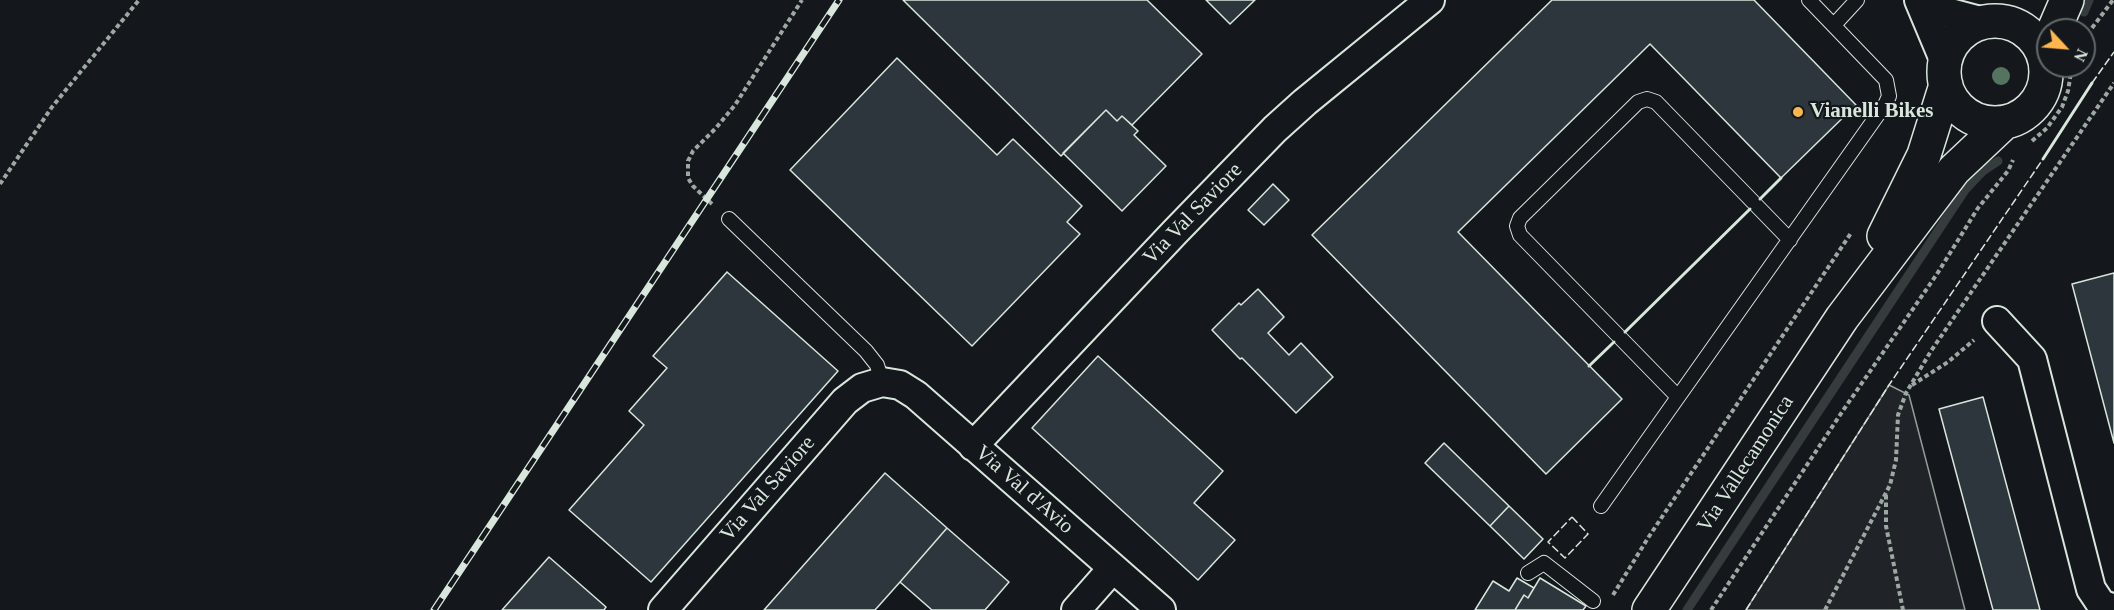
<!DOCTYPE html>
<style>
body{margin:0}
#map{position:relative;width:2114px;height:610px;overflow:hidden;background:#14181c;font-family:Georgia,serif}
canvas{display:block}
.north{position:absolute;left:2036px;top:18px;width:60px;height:60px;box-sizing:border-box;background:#14181c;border:2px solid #626a69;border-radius:50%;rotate:116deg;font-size:16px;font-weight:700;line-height:24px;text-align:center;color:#d8e6dc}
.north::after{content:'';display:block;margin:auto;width:21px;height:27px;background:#ffb74d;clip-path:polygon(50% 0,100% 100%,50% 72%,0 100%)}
</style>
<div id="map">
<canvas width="2114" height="610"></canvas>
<div class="north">N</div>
</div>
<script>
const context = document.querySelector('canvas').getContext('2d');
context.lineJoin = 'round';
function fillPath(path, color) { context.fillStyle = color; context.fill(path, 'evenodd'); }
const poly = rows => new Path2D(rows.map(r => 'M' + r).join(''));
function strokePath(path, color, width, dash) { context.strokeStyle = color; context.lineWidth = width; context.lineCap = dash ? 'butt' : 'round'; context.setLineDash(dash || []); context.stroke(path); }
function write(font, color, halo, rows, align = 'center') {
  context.font = font + ' Georgia,serif'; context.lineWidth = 4.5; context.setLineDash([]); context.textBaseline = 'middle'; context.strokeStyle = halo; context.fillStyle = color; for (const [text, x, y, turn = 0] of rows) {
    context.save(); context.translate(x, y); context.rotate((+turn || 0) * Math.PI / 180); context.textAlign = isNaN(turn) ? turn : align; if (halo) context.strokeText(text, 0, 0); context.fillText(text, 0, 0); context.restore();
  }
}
const green = poly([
 [1889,385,1909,395,1965,610,1746,610,1889,385]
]);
const stream = poly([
 [2084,12,2089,0],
 [1687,610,1965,190,1983,171,1998,161]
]);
const building = poly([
 [903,0,1147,0,1202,54,1132,125,1122,116,1117,121,1106,110,1061,156,903,0],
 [1206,0,1255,0,1230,24,1206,0],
 [1552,0,1754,0,1856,105,1781,178,1650,44,1458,232,1622,399,1546,474,1312,235,1552,0],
 [897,58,997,155,1013,139,1082,206,1067,222,1080,234,972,346,790,170,897,58],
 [1106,110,1117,121,1122,116,1138,131,1134,135,1166,166,1122,211,1063,153,1106,110],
 [1273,184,1289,200,1264,225,1248,210,1273,184],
 [727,272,838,371,651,582,569,510,644,425,629,411,667,368,653,356,727,272],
 [2114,273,2114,443,2072,284,2114,273],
 [1258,289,1284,317,1268,333,1289,355,1301,343,1333,377,1296,413,1242,358,1240,359,1212,330,1239,303,1241,305,1258,289],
 [1098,356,1223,471,1194,503,1235,540,1198,580,1032,428,1098,356],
 [1983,397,2040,610,1993,610,1939,409,1983,397],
 [1444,443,1509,506,1490,526,1425,463,1444,443],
 [885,473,947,528,900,582,875,610,764,610,885,473],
 [1509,506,1543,539,1524,559,1490,526,1509,506],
 [947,528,1009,582,985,610,932,610,900,582,947,528],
 [549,557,606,607,604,610,502,610,549,557],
 [1517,578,1534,588,1528,598,1524,595,1515,610,1475,610,1493,581,1509,591,1517,578],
 [1540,578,1586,606,1583,610,1515,610,1524,595,1528,598,1540,578]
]);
const path = poly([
 [2092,28,2113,0],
 [2032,141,2047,128,2062,107,2068,91,2072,66],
 [0,184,52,107,139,0],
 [712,204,693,186,688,178,688,161,693,151,716,128,735,105,802,0],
 [1912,385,1948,362,1974,340],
 [1886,495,1886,526,1903,610],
 [1613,595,1648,538,1851,233],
 [1711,610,1842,412,1937,274,1978,208,2008,171,2013,160],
 [1825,610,1890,485,1896,460,1898,415,1906,393,1931,351,2114,83]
]);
const service = poly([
 [1834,25,1857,0],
 [729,219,866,351,877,365,882,382],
 [1678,397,1520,235,1517,226,1520,218,1638,102,1647,99,1656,102,1790,240],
 [1601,506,1886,103,1889,96,1886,80,1809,0],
 [1528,573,1544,563,1593,601]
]);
const minor = poly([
 [1919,0,1945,62],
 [1920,0,1950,13,1984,22],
 [1997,321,2032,359,2091,589,2101,604,2114,609],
 [973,446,1175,232,1275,129,1305,102,1430,0],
 [663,610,845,401,862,388,882,382,900,385,916,395,1161,610],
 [1076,610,1113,568]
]);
const secondary = poly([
 '1944 72a51 51 0 1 1 102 0a51 51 0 1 1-102 0Z',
 [2054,30,2067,0],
 [1884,236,1924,155,1946,85],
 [1649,610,1842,318,1954,170,2005,122]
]);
const rail = poly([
 [434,610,839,0]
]);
const fence = poly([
 [2092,83,2114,52],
 [1572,517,1588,534,1565,558,1548,542,1572,517],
 [1746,610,1889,385,2043,159]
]);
const wall = poly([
 [2043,159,2092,83],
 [1760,199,1781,178],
 [1625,332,1750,209],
 [1589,366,1614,342]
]);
const trees = [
 [2001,76]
];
const markers = [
 [1798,112,6,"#ffb74d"]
];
const poiNames = [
 ["Vianelli Bikes",1810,112]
];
const streetNames = [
 ["Via Val Saviore",1193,214,-46],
 ["Via Vallecamonica",1746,464,-57],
 ["Via Val Saviore",768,489,-49],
 ["Via Val d'Avio",1024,490,41]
];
fillPath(green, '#202428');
strokePath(green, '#939e99', 1.5);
strokePath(stream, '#363b3e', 9);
fillPath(building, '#2c363c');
strokePath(building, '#d8e6dc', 1.5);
strokePath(service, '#d8e6dc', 16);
strokePath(minor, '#d8e6dc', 32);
strokePath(secondary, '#d8e6dc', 36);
strokePath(path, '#9da8a2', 4, [4.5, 3]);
strokePath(service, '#14181c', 14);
strokePath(minor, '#14181c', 28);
strokePath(secondary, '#14181c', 33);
strokePath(rail, '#d8e6dc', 7);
strokePath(rail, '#14181c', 4.5, [14]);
strokePath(fence, '#d8e6dc', 1.5, [8, 3]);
strokePath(wall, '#d8e6dc', 3);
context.fillStyle = '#55745f';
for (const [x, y] of trees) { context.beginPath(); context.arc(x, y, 9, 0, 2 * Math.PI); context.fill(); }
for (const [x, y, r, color] of markers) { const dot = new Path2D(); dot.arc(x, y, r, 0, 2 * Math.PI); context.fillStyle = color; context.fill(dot); strokePath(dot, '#14181c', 2); }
write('bold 21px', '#d8e6dc', '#14181c', poiNames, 'left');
write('21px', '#d8e6dc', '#14181c', streetNames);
</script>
